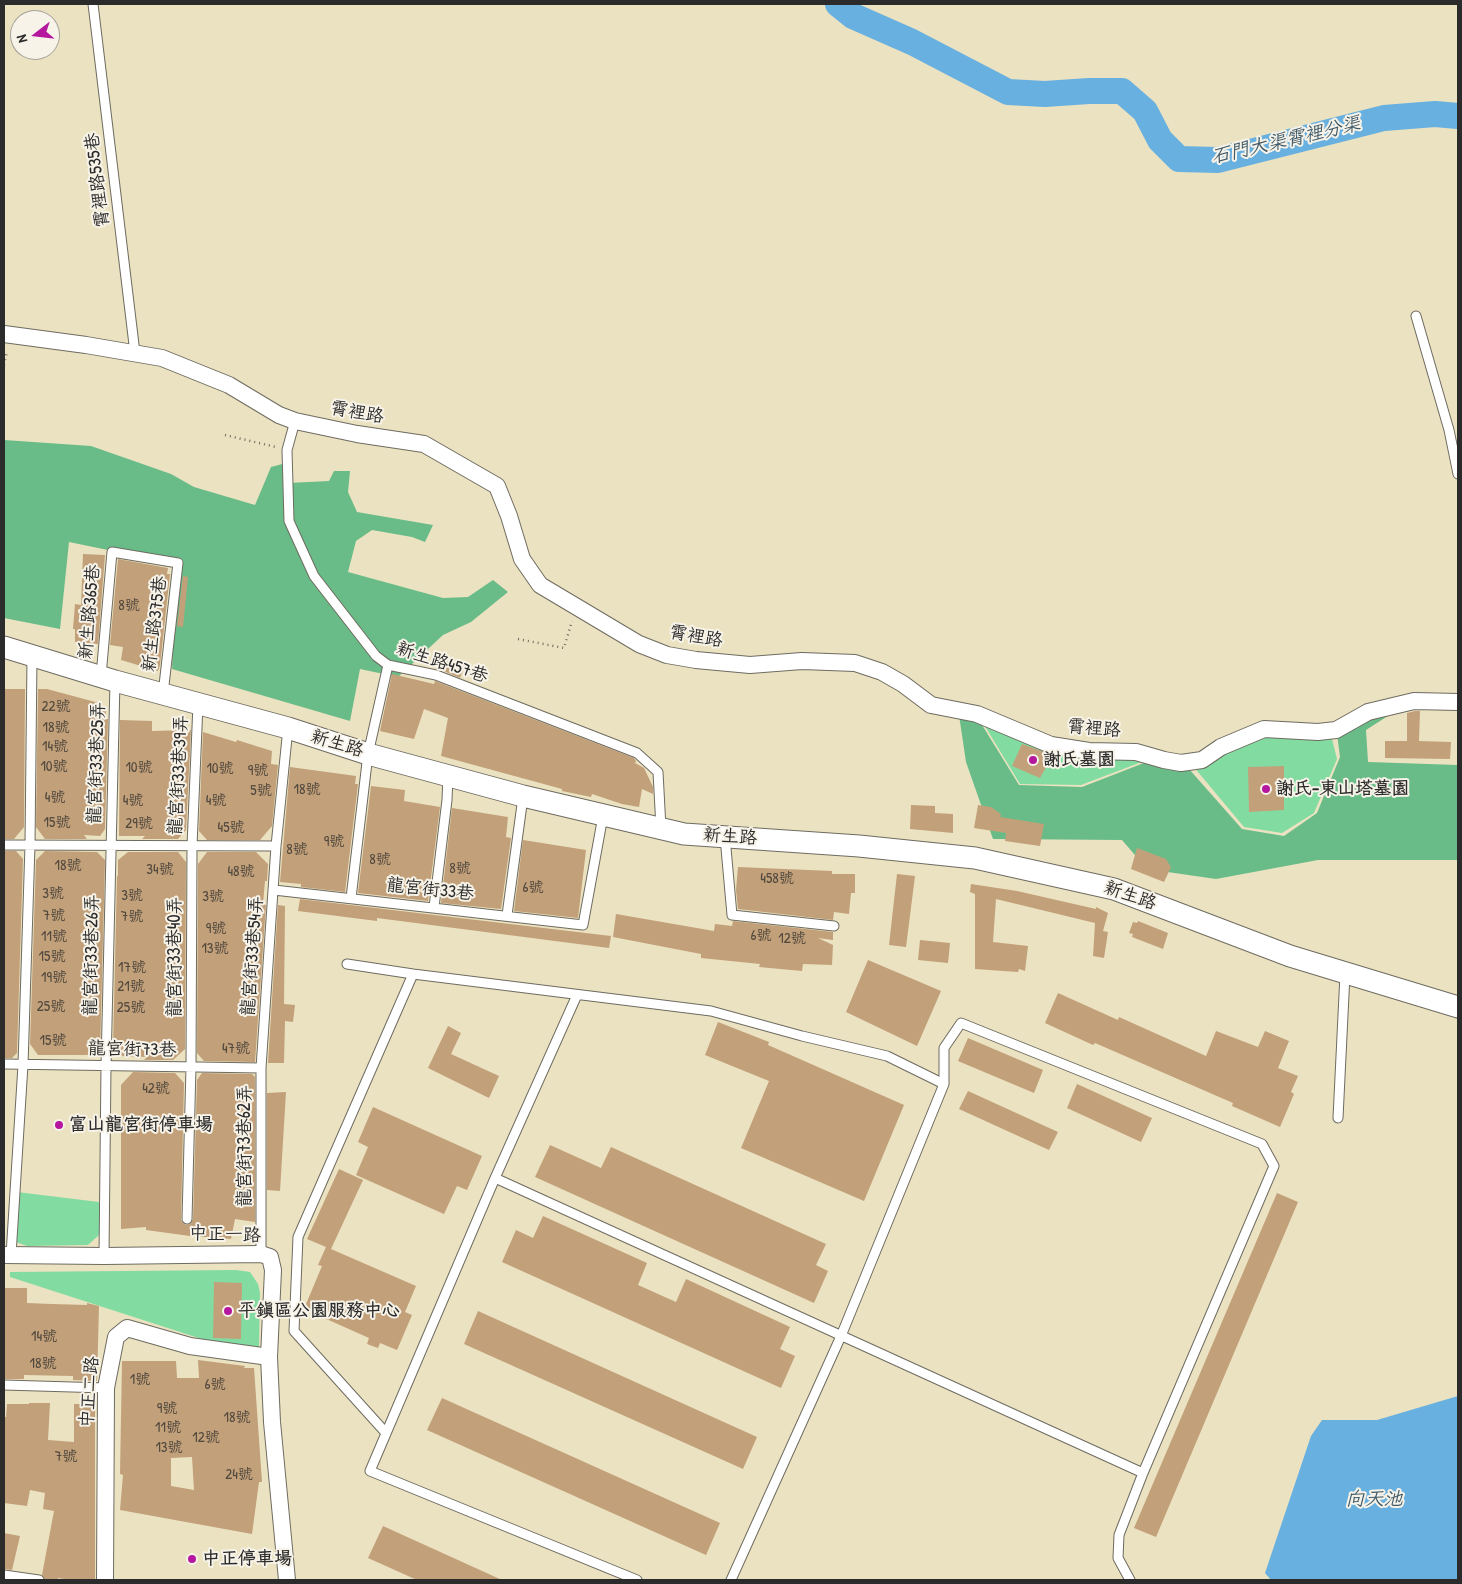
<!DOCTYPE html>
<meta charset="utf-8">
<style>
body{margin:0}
#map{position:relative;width:1462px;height:1584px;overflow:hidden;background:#ebe2c1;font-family:"Patrick Hand",sans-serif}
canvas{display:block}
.frame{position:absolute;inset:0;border:5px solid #2b2b2b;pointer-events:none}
.north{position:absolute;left:10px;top:10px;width:50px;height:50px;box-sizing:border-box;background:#f7f3e8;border:1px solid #a5a39c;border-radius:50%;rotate:254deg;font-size:14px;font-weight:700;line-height:20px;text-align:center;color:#2b2b2b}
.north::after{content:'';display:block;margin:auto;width:18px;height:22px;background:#b5179e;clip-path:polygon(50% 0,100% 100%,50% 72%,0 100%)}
</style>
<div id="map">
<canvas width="1462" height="1584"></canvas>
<div class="frame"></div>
<div class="north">N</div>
</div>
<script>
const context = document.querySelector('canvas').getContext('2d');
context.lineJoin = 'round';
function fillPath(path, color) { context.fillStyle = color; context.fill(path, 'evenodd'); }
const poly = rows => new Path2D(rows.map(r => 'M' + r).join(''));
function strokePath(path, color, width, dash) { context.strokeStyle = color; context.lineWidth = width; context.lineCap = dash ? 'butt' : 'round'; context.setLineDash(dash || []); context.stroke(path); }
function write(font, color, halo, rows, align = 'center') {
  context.font = font + ' "Patrick Hand","LXGW WenKai TC",sans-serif'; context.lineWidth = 4; context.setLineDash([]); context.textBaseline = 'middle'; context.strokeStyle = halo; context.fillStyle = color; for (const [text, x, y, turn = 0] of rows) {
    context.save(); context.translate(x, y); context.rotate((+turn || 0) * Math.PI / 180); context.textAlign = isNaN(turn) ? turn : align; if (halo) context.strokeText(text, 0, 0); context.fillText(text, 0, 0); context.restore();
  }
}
const green = poly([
 [980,718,1054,750,1147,760,1081,785,1020,784],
 [1256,735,1331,735,1337,759,1314,813,1282,833,1244,827,1193,766],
 [17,1192,99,1202,99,1235,88,1245,27,1246,16,1242],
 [236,1270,250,1272,258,1284,260,1293,259,1349,245,1353,10,1277,10,1272]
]);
const forest = poly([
 [4,440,91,446,171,474,194,487,255,505,271,467,286,463,288,483,329,481,334,471,350,471,348,492,357,512,433,525,425,542,412,537,372,530,356,541,348,572,443,598,468,597,493,580,508,592,471,622,443,635,398,677,360,669,350,721,172,669,176,564,69,542,60,629,4,618],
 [1405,705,1366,730,1368,762,1458,765,1458,860,1318,860,1216,879,1147,869,1122,840,993,839,966,762,959,715,979,720,1019,785,1082,787,1149,761,1189,769,1242,829,1284,836,1317,813,1340,757,1337,734]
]);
const water = poly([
 [1458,1396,1458,1580,1271,1580,1265,1573,1311,1436,1322,1420,1377,1420]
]);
const river = poly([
 [838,4,853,16,912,42,1008,92,1045,94,1089,91,1122,91,1145,111,1160,140,1179,159,1218,160,1384,118,1435,114,1458,116]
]);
const building = poly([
 [83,554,105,555,98,644,75,642,75,629,73,629,75,604,81,605],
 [118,559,168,568,167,574,170,574,160,665,158,671,121,660,123,647,110,645],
 [183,576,188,577,183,627,177,626],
 [443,659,464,668,460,678,439,669],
 [392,674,434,684,435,681,634,758,636,761,635,763,644,768,653,787,653,794,642,789,639,807,622,804,592,794,591,797,562,791,562,789,441,756,448,718,424,709,414,739,380,731],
 [4,689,25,689,24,827,14,839,4,839],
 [38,689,47,689,99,703,99,710,106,709,106,719,108,719,105,829,100,836,84,835,87,839,45,839,36,827],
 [1415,711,1420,711,1419,741,1451,742,1450,759,1385,758,1385,741,1407,741,1407,713],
 [120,720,152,721,152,731,191,730,186,830,178,839,142,839,145,836,119,836],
 [203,732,236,742,237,740,272,751,271,764,278,765,272,826,260,840,207,840,199,831],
 [1022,744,1053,755,1040,778,1012,766],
 [1284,766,1284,810,1249,812,1248,767],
 [290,767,356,776,355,784,358,784,345,892,301,887,301,884,280,882],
 [371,786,405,790,404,801,440,807,428,901,358,893],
 [911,805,935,806,935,813,953,814,953,833,910,829],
 [978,805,991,807,1001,814,1000,817,1044,824,1040,846,1005,841,1006,833,974,828],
 [452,808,508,817,506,837,511,838,501,909,441,903],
 [523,840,586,850,578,918,514,911],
 [1137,848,1166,859,1171,867,1164,882,1131,869],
 [4,851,16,851,23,859,17,1053,12,1058,4,1058],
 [45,851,97,852,105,860,100,1053,97,1055,38,1055,30,1044,36,860],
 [128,852,178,852,186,862,185,1049,173,1060,144,1060,147,1057,121,1056,113,1047,117,875,118,877,118,860],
 [207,852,256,852,268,864,267,881,265,881,263,904,266,905,255,1062,204,1061,197,1053,198,864],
 [738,867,832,871,832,874,855,874,855,893,851,893,849,914,834,912,833,920,738,909,736,890],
 [897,874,915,876,906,947,889,945],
 [971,884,1017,891,1096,909,1096,907,1108,913,1103,931,1108,932,1104,958,1093,956,1095,923,996,899,993,942,1028,946,1025,971,1019,969,1018,972,975,969,975,894,970,892],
 [300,899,611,936,609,948,377,918,377,921,298,911],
 [278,905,285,906,284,1004,295,1005,293,1022,285,1021,284,1063,268,1063],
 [616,914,714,931,715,924,732,926,733,921,833,932,833,940,818,938,833,945,832,965,803,964,802,971,759,967,760,964,701,958,701,954,613,937],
 [1138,921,1168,933,1163,949,1132,937,1133,934,1129,933,1133,922,1137,923],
 [920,940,950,943,948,963,918,960],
 [868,960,941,991,917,1046,846,1012],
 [1058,993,1118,1020,1119,1017,1206,1056,1216,1031,1258,1047,1265,1031,1289,1041,1278,1068,1298,1076,1291,1092,1294,1094,1280,1127,1232,1106,1233,1103,1095,1043,1093,1045,1045,1023],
 [718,1022,769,1042,768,1045,904,1105,864,1201,741,1148,769,1081,705,1055],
 [448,1026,461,1033,451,1054,499,1076,489,1098,428,1068],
 [968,1038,1043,1070,1034,1093,958,1061],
 [133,1072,175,1073,184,1083,181,1219,182,1222,186,1225,190,1224,193,1219,197,1080,202,1073,252,1074,255,1077,255,1222,235,1219,231,1239,190,1236,146,1230,146,1227,121,1229,121,1085],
 [1077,1084,1152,1118,1141,1142,1067,1108],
 [968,1091,1058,1132,1049,1150,959,1109],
 [286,1092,280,1191,267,1190,267,1093],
 [373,1107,482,1156,467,1190,457,1186,444,1214,356,1175,368,1147,358,1142],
 [550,1145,601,1168,611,1147,826,1244,816,1265,828,1271,814,1303,535,1177],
 [339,1169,363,1180,331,1249,416,1286,405,1312,412,1315,397,1350,380,1343,378,1348,367,1344,369,1338,304,1309,322,1266,318,1265,326,1247,307,1239],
 [1277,1193,1298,1202,1156,1537,1134,1528],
 [543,1216,647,1263,638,1285,676,1302,686,1279,790,1327,780,1349,795,1356,781,1388,502,1262,516,1230,533,1238],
 [214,1282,242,1283,241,1339,213,1338],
 [4,1288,27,1288,27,1303,52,1304,87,1305,87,1303,99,1306,97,1381,73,1380,73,1376,24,1375,24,1379,4,1379],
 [478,1311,757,1437,743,1469,464,1344],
 [198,1360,245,1366,244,1368,254,1368,262,1482,259,1482,252,1534,120,1510,123,1475,120,1474,122,1361,176,1361,177,1378,199,1378],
 [192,1457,194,1490,171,1486,171,1458],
 [442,1398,720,1523,706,1555,427,1430],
 [29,1403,50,1403,48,1440,74,1442,74,1404,95,1404,95,1580,70,1580,58,1578,58,1580,45,1580,42,1575,54,1511,43,1509,45,1493,30,1490,27,1506,4,1503,4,1417,6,1417,7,1404,29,1404],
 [383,1526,502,1580,417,1580,368,1558],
 [4,1533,20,1536,12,1570,4,1569]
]);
const path = poly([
 [4,365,7,351],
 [225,435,276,447],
 [518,639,564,648,572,621]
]);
const service = poly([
 [93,4,135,353],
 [1416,316,1449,430,1458,474],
 [295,421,287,450,289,521,314,576,376,656,388,665,436,675,637,753,658,772,661,828],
 [101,676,112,552,178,563,163,694],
 [725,837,732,915,834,926],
 [4,845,276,846],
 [274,890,583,925,603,816],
 [351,898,368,754,388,665],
 [434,907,447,800,448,776],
 [507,915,523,797],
 [347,964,413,974,711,1011,802,1036,887,1056,944,1084],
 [577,995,495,1178,370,1471,637,1580],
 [4,1064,261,1068],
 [1338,1118,1345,974],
 [495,1178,1143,1473],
 [187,1219,191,1067,192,846,198,704],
 [261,1254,261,1068,276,846,288,728],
 [11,1255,23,1065,30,845,32,656],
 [104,1256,106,1066,115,681],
 [4,1385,106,1388],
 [386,1433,294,1331,298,1237,413,974],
 [4,1575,39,1580],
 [731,1580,841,1336,944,1084,944,1048,961,1023,1262,1144,1274,1166,1143,1473,1119,1535,1118,1558,1130,1580]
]);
const minor = poly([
 [4,334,86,345,162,358,229,385,279,415,295,421,357,434,424,444,497,486,509,516,522,559,540,585,639,644,667,655,696,660,750,665,802,661,855,663,882,672,903,684,931,705,977,714,1051,745,1089,751,1136,752,1164,760,1181,763,1202,760,1221,747,1264,729,1318,732,1336,730,1368,712,1414,701,1458,702],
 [4,1255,104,1256,261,1254,270,1257,273,1270,269,1357,272,1422,287,1580],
 [105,1580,106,1388,116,1337,127,1328,190,1346,269,1357]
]);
const tertiary = poly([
 [4,647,115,681,288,728,368,754,523,796,684,834,859,846,975,858,1114,889,1290,956,1458,1007]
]);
const markers = [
 [1033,760,5,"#b5179e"],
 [1266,789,5,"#b5179e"],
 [59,1125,5,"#b5179e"],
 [228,1311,5,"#b5179e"],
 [192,1559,5,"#b5179e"]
];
const numberNames = [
 ["8號",129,606],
 ["22號",56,707],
 ["18號",56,728],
 ["14號",55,747],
 ["10號",54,767],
 ["10號",139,768],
 ["10號",220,769],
 ["9號",258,771],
 ["18號",307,790],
 ["5號",261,791],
 ["4號",55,798],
 ["4號",133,801],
 ["4號",216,801],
 ["15號",57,823],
 ["29號",139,824],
 ["45號",231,828],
 ["9號",334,842],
 ["8號",297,850],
 ["8號",380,860],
 ["18號",68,866],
 ["8號",460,869],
 ["34號",160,870],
 ["48號",241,872],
 ["458號",777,879],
 ["6號",533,888],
 ["3號",53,894],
 ["3號",132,896],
 ["3號",213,897],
 ["7號",54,916],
 ["7號",132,917],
 ["9號",216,929],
 ["6號",761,936],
 ["11號",54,937],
 ["12號",792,939],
 ["13號",215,949],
 ["15號",52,957],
 ["17號",132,968],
 ["19號",54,978],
 ["21號",131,987],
 ["25號",51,1007],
 ["25號",131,1008],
 ["15號",53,1041],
 ["47號",236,1049],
 ["42號",156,1089],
 ["14號",44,1337],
 ["18號",43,1364],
 ["1號",140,1380],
 ["6號",215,1385],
 ["9號",167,1409],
 ["18號",237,1418],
 ["11號",168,1428],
 ["12號",206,1438],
 ["13號",169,1448],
 ["7號",66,1457],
 ["24號",239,1475]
];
const streetNames = [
 ["霄裡路535巷",98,180,-97],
 ["霄裡路",357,413,10],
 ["新生路365巷",90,612,-85],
 ["新生路375巷",155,624,-83],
 ["霄裡路",696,637,10],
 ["新生路457巷",442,663,18],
 ["霄裡路",1094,729,5],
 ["新生路",337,744,17],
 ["龍宮街33巷25弄",97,763,-88],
 ["龍宮街33巷39弄",179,775,-87],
 ["新生路",730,837,4],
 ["龍宮街33巷",430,890,6],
 ["新生路",1130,896,19],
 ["龍宮街33巷26弄",92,955,-89],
 ["龍宮街33巷54弄",253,956,-86],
 ["龍宮街33巷40弄",175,957,-90],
 ["龍宮街73巷",132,1050,1],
 ["龍宮街73巷62弄",245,1146,-90],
 ["中正一路",225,1235,2],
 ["中正二路",90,1392,-85]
];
const poiNames = [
 ["謝氏墓園",1043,760],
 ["謝氏-東山塔墓園",1276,789],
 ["富山龍宮街停車場",69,1125],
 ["平鎮區公園服務中心",238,1311],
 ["中正停車場",202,1559]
];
const waterNames = [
 ["石門大渠霄裡分渠",1286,141,-13],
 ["向天池",1374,1500]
];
fillPath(green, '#82dca2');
fillPath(forest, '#69bc88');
fillPath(water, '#68b0e0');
strokePath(river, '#68b0e0', 26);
fillPath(building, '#c2a079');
strokePath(service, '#6e6b60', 11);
strokePath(minor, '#6e6b60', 18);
strokePath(tertiary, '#6e6b60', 23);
strokePath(path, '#6e6b60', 2.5, [1, 4]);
strokePath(service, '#fff', 9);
strokePath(minor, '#fff', 16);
strokePath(tertiary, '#fff', 21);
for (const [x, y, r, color] of markers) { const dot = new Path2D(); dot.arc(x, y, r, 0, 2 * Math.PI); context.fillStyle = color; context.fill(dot); strokePath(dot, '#f7f3e8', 2); }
write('15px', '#51483e', null, numberNames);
write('18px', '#2b2b2b', '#f7f3e8', streetNames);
write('bold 18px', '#2b2b2b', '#f7f3e8', poiNames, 'left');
write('italic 19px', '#405a6a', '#f7f3e8', waterNames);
</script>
